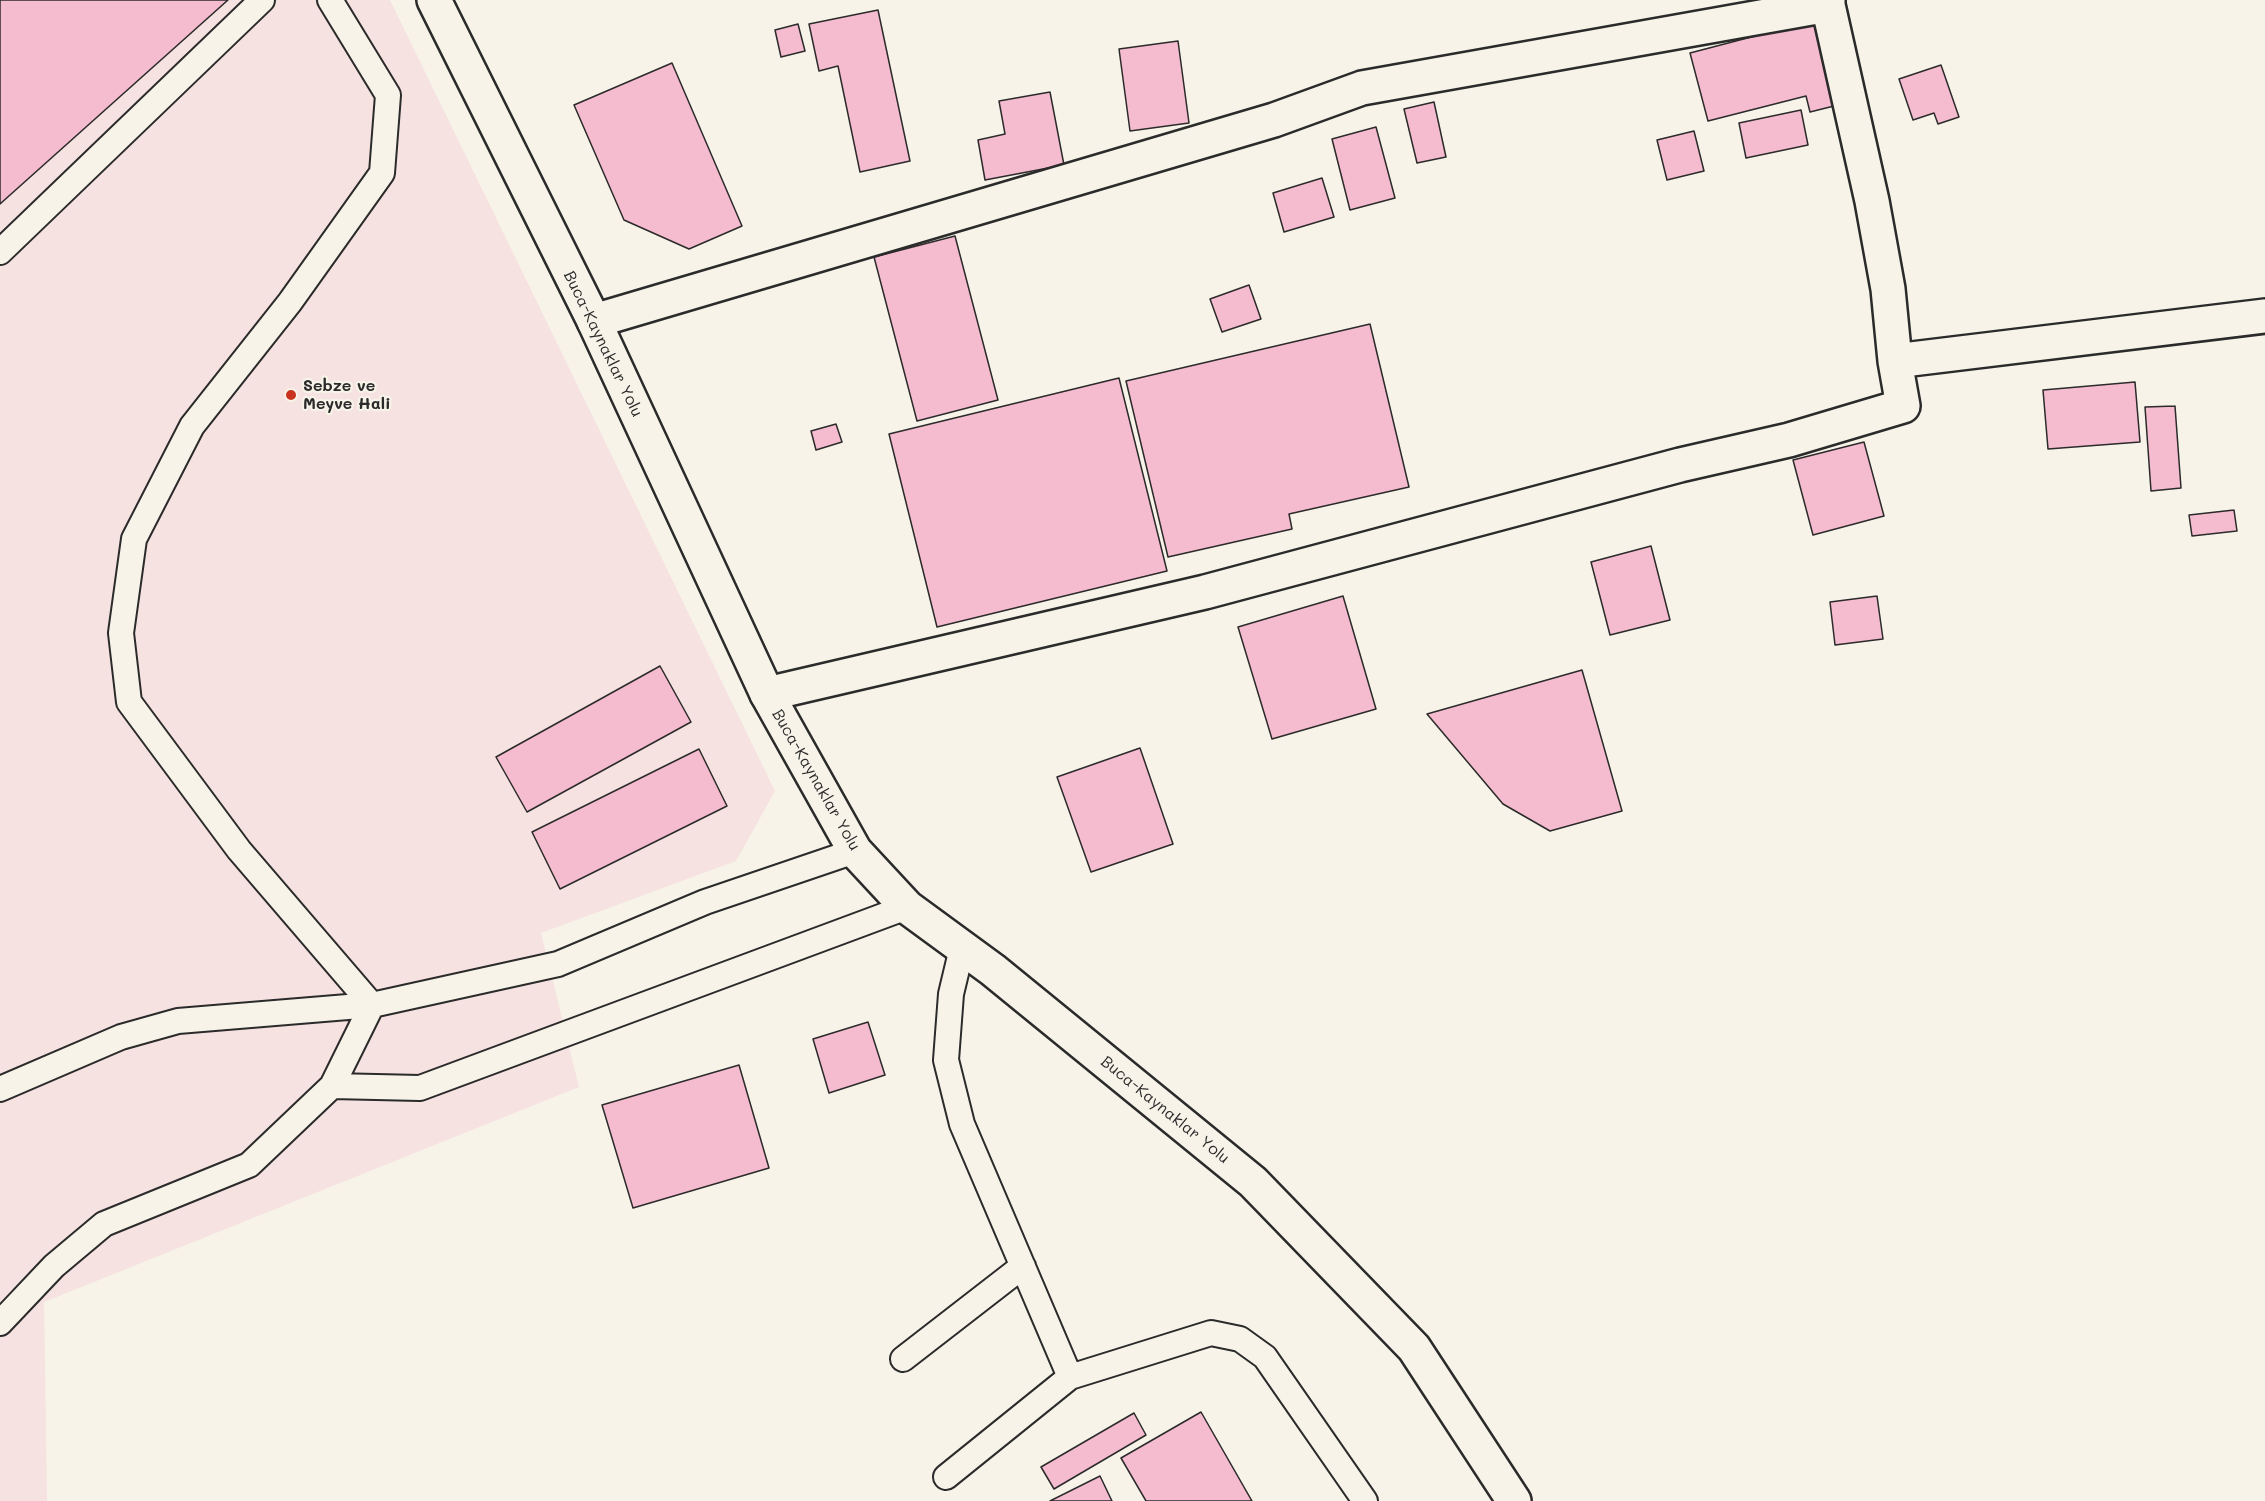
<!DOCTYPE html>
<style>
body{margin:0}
canvas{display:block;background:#f7f3e8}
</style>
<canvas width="2265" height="1501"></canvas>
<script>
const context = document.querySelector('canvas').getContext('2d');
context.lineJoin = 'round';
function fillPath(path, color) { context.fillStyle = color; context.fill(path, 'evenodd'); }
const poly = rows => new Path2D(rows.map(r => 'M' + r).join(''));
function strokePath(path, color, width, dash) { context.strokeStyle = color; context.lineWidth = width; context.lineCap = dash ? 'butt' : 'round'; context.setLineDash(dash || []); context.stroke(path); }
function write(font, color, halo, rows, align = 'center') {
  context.font = font + ' Mali,sans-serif'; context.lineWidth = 4.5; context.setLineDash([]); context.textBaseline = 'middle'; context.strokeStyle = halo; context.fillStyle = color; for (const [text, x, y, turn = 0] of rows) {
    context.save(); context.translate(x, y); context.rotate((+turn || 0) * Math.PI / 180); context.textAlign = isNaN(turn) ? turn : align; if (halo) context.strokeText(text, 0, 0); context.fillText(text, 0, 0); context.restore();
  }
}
const built = poly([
 [0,0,390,0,775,791,736,861,541,933,579,1087,44,1302,47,1501,0,1501]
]);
const building = poly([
 [0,0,228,0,0,204,0,0],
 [878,10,910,161,860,172,838,66,819,71,809,24,878,10],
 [1820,19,1842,104,1810,112,1806,96,1708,121,1690,53,1820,19],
 [798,24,805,51,781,57,775,30,798,24],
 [1178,41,1189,123,1130,131,1119,49,1178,41],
 [672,63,742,226,689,249,624,220,574,105,672,63],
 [1941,65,1959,117,1938,124,1934,113,1913,120,1899,79,1941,65],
 [1050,92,1064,165,985,180,978,140,1005,134,999,101,1050,92],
 [1434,102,1446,157,1417,163,1404,109,1434,102],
 [1801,110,1808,145,1746,158,1739,123,1801,110],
 [1376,127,1395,198,1350,210,1332,139,1376,127],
 [1694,131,1704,171,1667,180,1657,140,1694,131],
 [1322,178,1334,217,1284,232,1273,193,1322,178],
 [955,236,998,400,917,421,874,257,955,236],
 [1249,285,1261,319,1222,332,1210,299,1249,285],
 [1370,324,1409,487,1289,514,1292,529,1168,557,1126,381,1370,324],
 [1119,378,1167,571,937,627,889,434,1119,378],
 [2135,382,2140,442,2048,449,2043,390,2135,382],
 [2175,406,2181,488,2151,491,2145,407,2175,406],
 [836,424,842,442,816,450,811,431,836,424],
 [1864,442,1884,516,1813,535,1793,460,1864,442],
 [2234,510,2237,531,2192,536,2189,515,2234,510],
 [1651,546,1670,620,1610,635,1591,562,1651,546],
 [1343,596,1376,709,1272,739,1238,627,1343,596],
 [1877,596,1883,639,1835,645,1830,602,1877,596],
 [660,666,691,722,527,812,496,757,660,666],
 [1582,670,1622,811,1550,831,1503,804,1427,714,1582,670],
 [1140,748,1173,844,1091,872,1057,777,1140,748],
 [699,749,727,806,560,889,532,832,699,749],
 [868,1022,885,1075,829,1093,813,1039,868,1022],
 [739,1065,769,1168,633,1208,602,1105,739,1065],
 [1201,1412,1252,1501,1146,1501,1121,1458,1201,1412],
 [1134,1413,1146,1435,1054,1489,1041,1467,1134,1413],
 [1100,1476,1112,1501,1050,1501,1100,1476]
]);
const lane = poly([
 [330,0,388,95,382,173,290,302,192,426,134,539,121,633,129,702,239,850,372,1005],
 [0,252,262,0],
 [962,948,951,994,946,1060,962,1124,1070,1377,1211,1333,1240,1339,1265,1357,1365,1501],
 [332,1086,420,1088,907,907],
 [0,1089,121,1037,178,1021,372,1005,558,964,705,902,855,851],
 [0,1323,54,1266,104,1224,249,1165,332,1086,372,1005],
 [903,1359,1023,1266],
 [946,1477,1070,1377]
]);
const street = poly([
 [594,321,1274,120,1362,88,1828,5,1828,0],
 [1895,361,2265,316],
 [767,694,1205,592,1680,465,1789,440,1903,406,1895,361,1888,289,1872,201,1828,5]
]);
const secondary = poly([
 [434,0,594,321,767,694,855,851,907,907,993,970,1253,1182,1414,1348,1514,1501]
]);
const markers = [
 [291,395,6,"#c8321e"]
];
const streetNames = [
 ["Buca-Kaynaklar Yolu",603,344,64],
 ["Buca-Kaynaklar Yolu",816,780,60],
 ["Buca-Kaynaklar Yolu",1165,1110,39]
];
const poiNames = [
 ["Sebze ve",303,386],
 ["Meyve Hali",303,404]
];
fillPath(built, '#f6e2e0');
fillPath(building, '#f5bbce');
strokePath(building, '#2b2b2b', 1.5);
strokePath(lane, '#2b2b2b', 28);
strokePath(street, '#2b2b2b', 38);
strokePath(secondary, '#2b2b2b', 38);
strokePath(lane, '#f7f3e8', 24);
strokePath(street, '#f7f3e8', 33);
strokePath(secondary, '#f7f3e8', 33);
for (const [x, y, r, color] of markers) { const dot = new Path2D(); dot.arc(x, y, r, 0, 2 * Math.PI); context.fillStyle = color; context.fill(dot); strokePath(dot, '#f7f3e8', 2); }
write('16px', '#2b2b2b', '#f7f3e8', streetNames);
write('bold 16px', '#2b2b2b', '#f7f3e8', poiNames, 'left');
</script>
